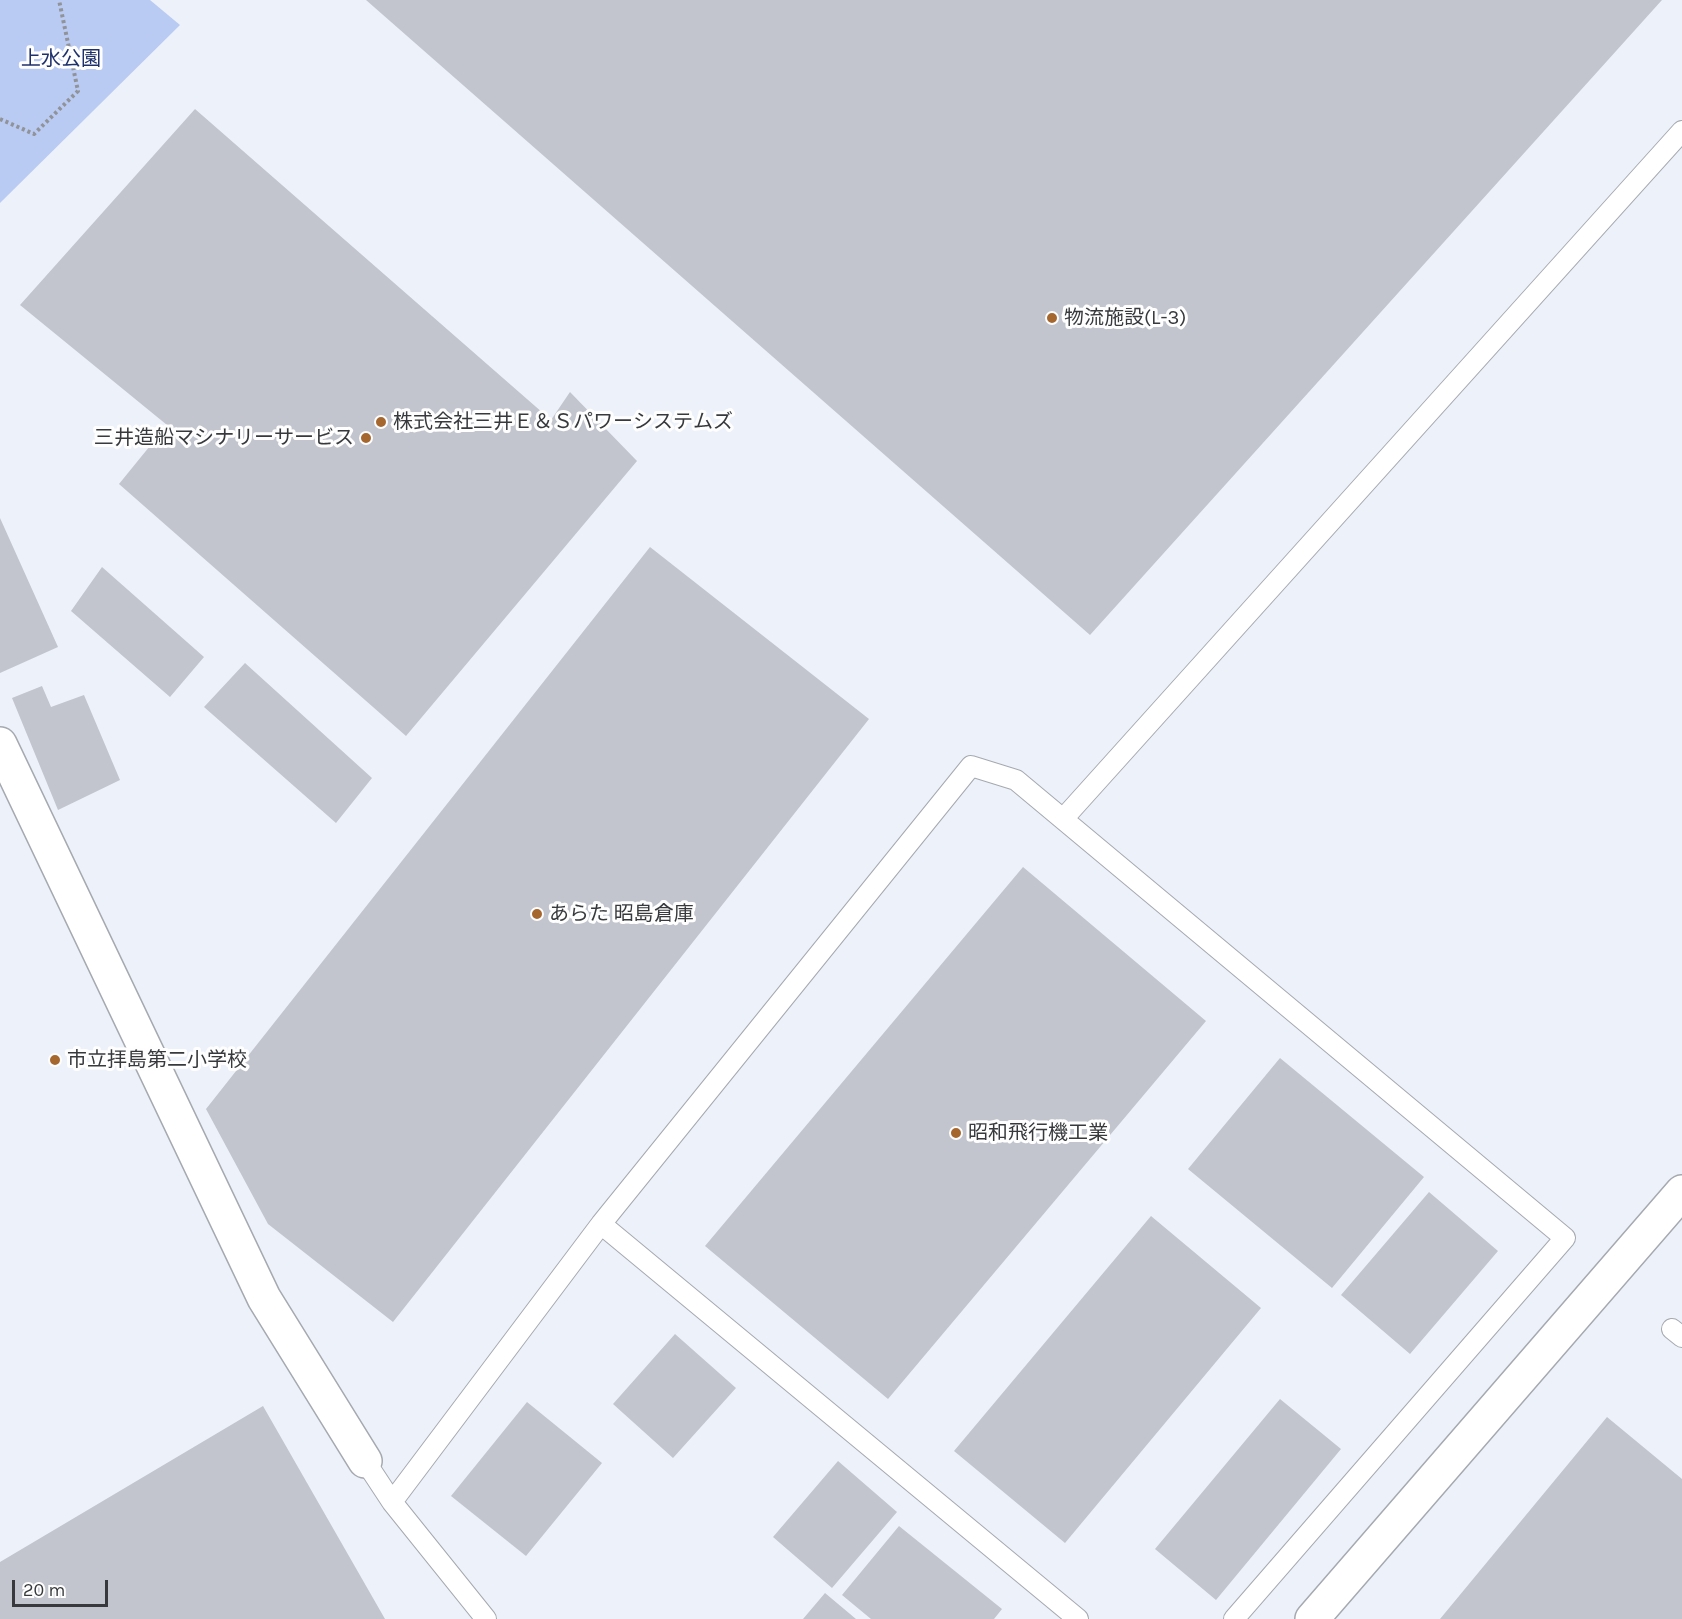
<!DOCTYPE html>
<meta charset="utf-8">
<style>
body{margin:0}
#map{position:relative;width:1682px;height:1619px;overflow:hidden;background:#edf1f9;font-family:Karla,sans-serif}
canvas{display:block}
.scale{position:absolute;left:12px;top:1580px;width:96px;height:27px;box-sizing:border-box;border:3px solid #37393c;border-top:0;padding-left:8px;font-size:18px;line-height:21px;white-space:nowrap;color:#37393c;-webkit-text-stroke:4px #fefefe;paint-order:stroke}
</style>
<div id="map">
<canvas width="1682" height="1619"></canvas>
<div class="scale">20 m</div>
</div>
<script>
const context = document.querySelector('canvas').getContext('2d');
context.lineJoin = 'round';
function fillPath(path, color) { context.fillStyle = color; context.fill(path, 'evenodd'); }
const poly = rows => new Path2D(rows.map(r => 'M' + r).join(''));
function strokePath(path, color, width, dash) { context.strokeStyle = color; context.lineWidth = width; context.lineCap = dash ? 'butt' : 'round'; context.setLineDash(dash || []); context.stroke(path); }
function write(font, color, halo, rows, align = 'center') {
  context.font = font + ' Karla,"Noto Sans JP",sans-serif'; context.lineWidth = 6; context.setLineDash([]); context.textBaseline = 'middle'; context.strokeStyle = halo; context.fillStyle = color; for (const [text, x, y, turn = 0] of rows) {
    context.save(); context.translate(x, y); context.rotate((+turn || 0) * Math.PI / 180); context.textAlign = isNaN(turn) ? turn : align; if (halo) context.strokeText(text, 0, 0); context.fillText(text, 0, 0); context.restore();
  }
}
const green = poly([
 [0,0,150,0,180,25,0,203]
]);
const building = poly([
 [366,0,1662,0,1090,635],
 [195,109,551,420,570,392,637,461,406,736,119,484,167,425,20,305],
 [0,518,58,647,0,673],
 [650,547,869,719,393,1322,268,1224,206,1109],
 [102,567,204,657,170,697,71,611],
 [245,663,372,778,336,823,204,707],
 [42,686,51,707,84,695,120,780,58,810,12,698],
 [1023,867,1206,1021,888,1399,705,1246],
 [1280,1058,1424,1177,1332,1288,1188,1169],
 [1429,1192,1498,1251,1410,1354,1341,1295],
 [1151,1216,1261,1308,1065,1543,954,1451],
 [675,1334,736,1388,673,1458,613,1404],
 [1280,1399,1341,1449,1216,1600,1155,1549],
 [527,1402,602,1463,526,1556,451,1496],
 [263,1406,385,1619,0,1619,0,1562],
 [1607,1417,1682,1479,1682,1619,1440,1619],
 [838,1461,897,1512,832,1588,773,1537],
 [899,1526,1002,1609,994,1619,871,1619,842,1595],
 [825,1593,856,1619,803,1619]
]);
const path = poly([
 [0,119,34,134,78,91,59,0]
]);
const lane = poly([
 [1063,819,1682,131],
 [601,1224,1078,1619],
 [1672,1329,1682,1337],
 [365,1461,392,1502,486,1619],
 [392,1502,601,1224,971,766,1016,780,1565,1238,1234,1619]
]);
const street = poly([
 [0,744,264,1298,365,1461]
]);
const secondary = poly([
 [1312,1619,1682,1192]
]);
const markers = [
 [1052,318,6,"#a6672f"],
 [381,422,6,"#a6672f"],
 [366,438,6,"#a6672f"],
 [537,914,6,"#a6672f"],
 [55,1060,6,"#a6672f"],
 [956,1133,6,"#a6672f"]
];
const parkNames = [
 ["上水公園",61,59]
];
const poiNames = [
 ["物流施設(L-3)",1064,318],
 ["株式会社三井Ｅ＆Ｓパワーシステムズ",393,422],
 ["三井造船マシナリーサービス",354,438,"right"],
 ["あらた 昭島倉庫",549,914],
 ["市立拝島第二小学校",67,1060],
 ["昭和飛行機工業",968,1133]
];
fillPath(green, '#b9caf3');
fillPath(building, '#c2c5cd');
strokePath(lane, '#a5a9b0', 22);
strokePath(street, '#a5a9b0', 36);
strokePath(secondary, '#a5a9b0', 36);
strokePath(path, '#909398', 4, [3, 3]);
strokePath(lane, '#fff', 20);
strokePath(street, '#fff', 33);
strokePath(secondary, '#fff', 33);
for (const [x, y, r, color] of markers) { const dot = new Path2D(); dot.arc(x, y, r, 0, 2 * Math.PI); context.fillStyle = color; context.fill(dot); strokePath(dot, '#fefefe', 2); }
write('20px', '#1f316b', '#fefefe', parkNames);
write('20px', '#37393c', '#fefefe', poiNames, 'left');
</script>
